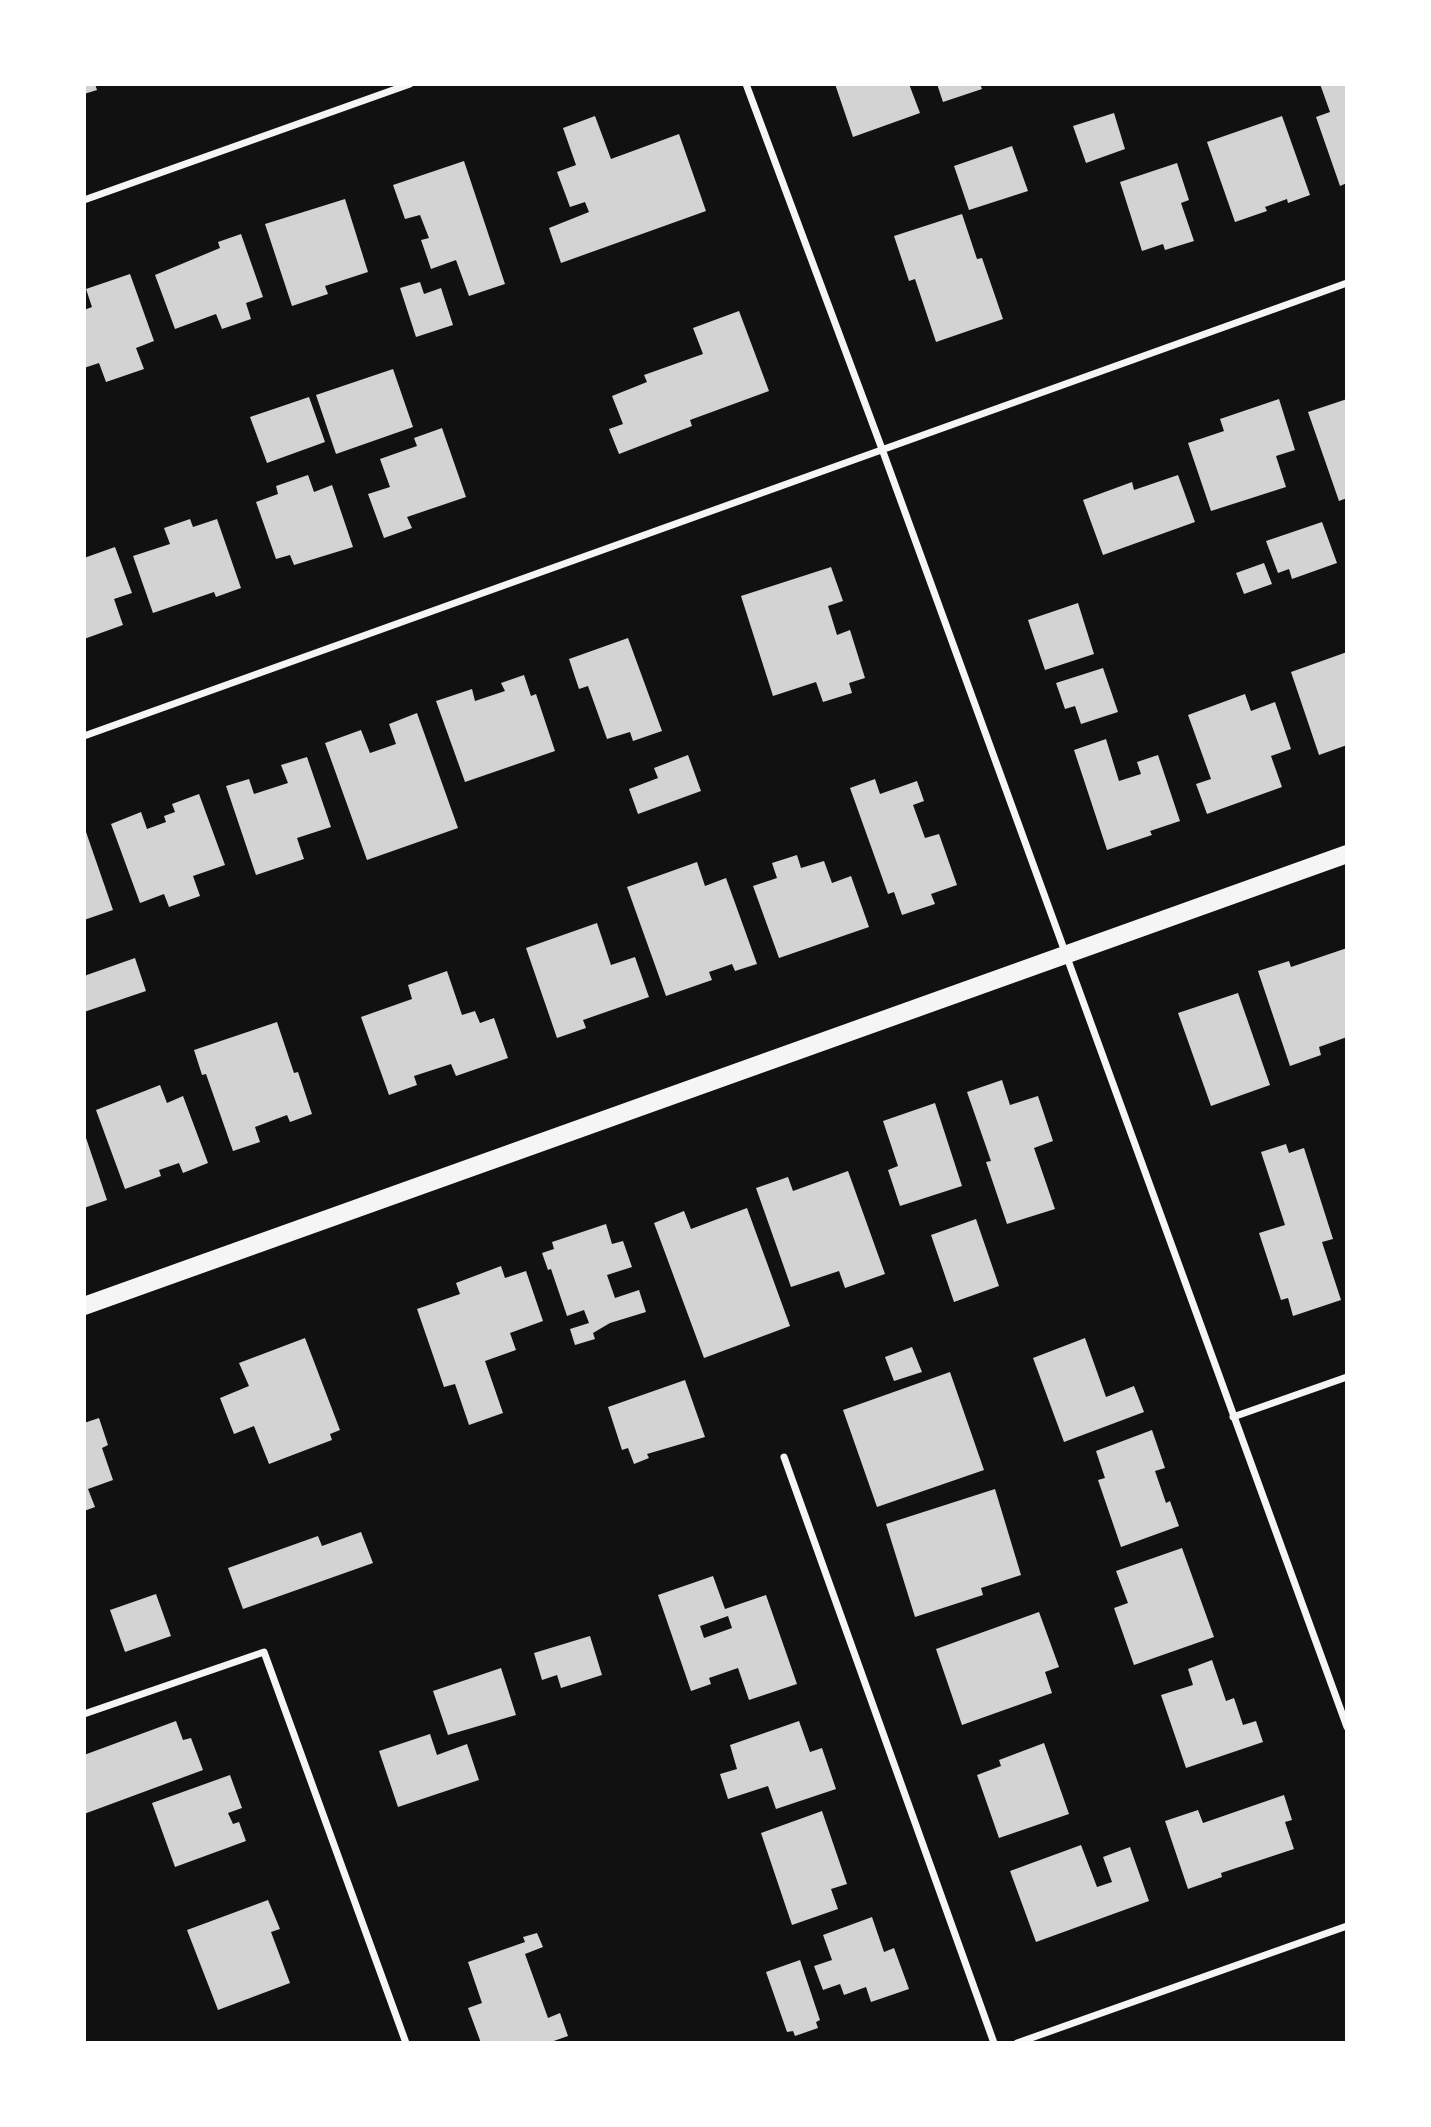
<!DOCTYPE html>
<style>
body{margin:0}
#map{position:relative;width:1431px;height:2127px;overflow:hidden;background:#111;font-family:Mulish,sans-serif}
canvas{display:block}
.frame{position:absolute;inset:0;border:86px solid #fff;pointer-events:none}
</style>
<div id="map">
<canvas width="1431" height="2127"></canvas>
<div class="frame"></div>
</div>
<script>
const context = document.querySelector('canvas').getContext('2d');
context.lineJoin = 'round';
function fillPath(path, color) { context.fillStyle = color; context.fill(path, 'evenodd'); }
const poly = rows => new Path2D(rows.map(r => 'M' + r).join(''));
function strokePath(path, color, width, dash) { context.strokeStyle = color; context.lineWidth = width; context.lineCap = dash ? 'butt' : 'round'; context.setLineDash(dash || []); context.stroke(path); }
const building = poly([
 [84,84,95,84,97,90,84,94],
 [835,84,909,84,920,113,853,137],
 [937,84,980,84,982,89,943,102],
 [1320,84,1347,84,1347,183,1340,186,1316,117,1330,112],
 [1114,113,1125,149,1086,163,1073,126],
 [595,116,611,159,679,134,706,211,561,263,549,228,589,212,585,202,570,207,557,172,576,165,563,128],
 [1282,116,1310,195,1288,203,1287,199,1265,207,1267,211,1235,222,1207,142],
 [1012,146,1028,191,969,210,954,166],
 [464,161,505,284,469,296,456,260,431,269,421,240,429,238,420,215,405,219,393,185],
 [1177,163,1189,200,1181,203,1194,241,1165,250,1163,244,1142,251,1120,182],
 [345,199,368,272,325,286,328,294,292,306,265,224],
 [962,214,977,259,982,258,1003,319,936,342,915,279,909,281,894,236],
 [241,234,263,297,246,303,251,319,222,329,216,314,175,329,155,275,220,248,218,242],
 [130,274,154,341,136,348,144,369,106,382,99,363,84,368,84,310,92,307,86,289],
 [420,282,424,294,441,288,453,325,416,337,400,288],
 [739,311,769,391,690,420,692,426,619,454,609,429,623,424,612,396,647,382,644,375,703,354,693,328],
 [393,369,413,427,336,454,316,395],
 [309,397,325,442,267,463,250,417],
 [1279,399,1295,450,1276,456,1286,487,1211,511,1188,443,1224,431,1220,419],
 [1347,399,1347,498,1339,501,1308,412],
 [442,428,466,497,407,517,412,528,384,538,368,494,390,487,380,459,417,446,414,438],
 [308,475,314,492,332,485,353,547,294,565,290,555,276,559,256,502,278,494,276,486],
 [1178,475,1195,522,1103,555,1083,500,1132,482,1134,490],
 [190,519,193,527,217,519,241,588,216,597,214,592,153,613,133,556,170,544,164,528],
 [1322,522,1337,563,1292,579,1289,569,1278,573,1266,541],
 [115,547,132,593,114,599,123,625,84,639,84,558],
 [1264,563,1272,584,1244,594,1236,573],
 [831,567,843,601,828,606,837,635,850,630,865,678,849,683,852,693,823,702,816,682,773,696,741,596],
 [1078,603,1094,654,1045,670,1028,620],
 [628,638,662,731,633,741,630,732,607,739,588,686,579,689,569,659],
 [1347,652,1347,745,1319,755,1291,672],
 [1103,668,1118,712,1081,724,1075,706,1065,709,1056,683],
 [524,675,531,696,536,694,555,751,465,782,436,701,472,689,475,701,505,691,501,683],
 [1245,694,1251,711,1275,702,1291,749,1271,756,1282,787,1207,814,1196,784,1211,779,1188,715],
 [417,713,458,828,367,860,325,743,361,730,370,753,396,744,389,724],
 [1106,739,1119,781,1141,774,1137,762,1158,755,1180,821,1150,831,1152,835,1107,850,1074,750],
 [688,755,701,791,638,814,629,789,658,778,654,768],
 [307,757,331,827,297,838,304,859,256,875,226,786,249,779,254,794,288,783,281,765],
 [875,779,880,794,917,781,924,801,913,805,925,838,939,834,957,885,931,894,935,904,902,915,894,892,888,894,850,788],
 [199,794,225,865,193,876,200,896,169,907,164,894,140,903,111,824,141,812,147,829,166,822,164,816,175,812,172,804],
 [86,832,113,910,84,920,84,833],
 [797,855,801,868,824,861,832,883,851,876,869,927,779,958,753,886,777,878,772,863],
 [697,862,705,886,726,878,757,964,735,971,732,964,709,972,712,980,666,996,627,887],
 [597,923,611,965,635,957,649,997,583,1020,586,1028,557,1038,526,948],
 [1347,948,1347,1037,1319,1047,1321,1055,1290,1066,1258,971,1289,961,1291,967],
 [135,958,146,991,84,1012,84,976],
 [447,971,462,1015,475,1011,480,1023,494,1018,508,1058,456,1076,451,1064,414,1076,417,1085,389,1095,361,1017,412,999,408,985],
 [1238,993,1270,1085,1211,1106,1178,1013],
 [277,1022,294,1073,298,1072,312,1114,290,1122,287,1115,255,1127,260,1142,233,1151,206,1074,202,1075,194,1050],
 [1002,1080,1010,1105,1038,1096,1053,1141,1034,1148,1055,1209,1007,1224,986,1162,991,1161,967,1092],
 [160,1085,167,1103,183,1096,208,1163,183,1173,179,1163,159,1170,161,1176,125,1189,96,1110],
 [935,1103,962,1186,900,1206,888,1170,898,1166,883,1121],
 [84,1132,107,1200,84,1208],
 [1286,1144,1289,1153,1304,1148,1333,1239,1322,1242,1341,1300,1293,1316,1288,1298,1281,1300,1259,1233,1285,1225,1261,1152],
 [848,1171,885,1274,845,1288,839,1271,791,1287,756,1188,788,1177,793,1191],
 [747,1208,790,1326,704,1358,654,1223,684,1211,691,1229],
 [976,1219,999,1286,954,1302,931,1235],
 [606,1224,612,1244,623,1241,632,1267,607,1275,615,1298,639,1290,646,1312,610,1323,593,1333,595,1339,575,1345,570,1329,589,1323,584,1310,567,1316,551,1269,548,1270,542,1253,554,1249,552,1242],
 [501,1266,505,1278,526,1271,543,1321,510,1333,516,1350,485,1361,503,1413,469,1425,455,1384,444,1387,417,1309,460,1294,456,1283],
 [305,1338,340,1430,330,1434,332,1440,269,1464,254,1426,234,1434,220,1398,249,1386,239,1363],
 [1085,1338,1106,1397,1134,1386,1144,1412,1064,1442,1033,1358],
 [912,1347,922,1372,894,1381,885,1357],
 [950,1372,984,1470,877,1507,843,1410],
 [685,1380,705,1437,647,1454,649,1458,634,1464,628,1448,622,1450,608,1407],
 [99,1418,108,1445,102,1448,113,1480,88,1489,95,1507,84,1511,84,1423],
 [1152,1430,1165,1468,1155,1471,1166,1503,1170,1501,1179,1526,1121,1547,1098,1480,1105,1478,1096,1451],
 [995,1489,1021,1575,981,1588,983,1595,915,1617,886,1524],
 [361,1532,373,1563,243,1609,228,1568,318,1536,322,1546],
 [1182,1548,1214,1637,1134,1665,1114,1608,1128,1603,1116,1571],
 [713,1576,725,1609,766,1595,797,1684,749,1700,738,1668,709,1678,711,1684,691,1691,658,1595],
 [728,1616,732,1628,704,1638,700,1626],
 [156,1594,171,1636,125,1652,110,1610],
 [1039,1612,1059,1667,1045,1672,1052,1693,962,1725,936,1649],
 [590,1636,602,1675,561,1688,557,1675,542,1680,534,1653],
 [1212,1660,1226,1701,1234,1698,1243,1725,1256,1721,1263,1742,1186,1768,1161,1695,1193,1685,1188,1669],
 [501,1668,516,1715,448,1735,433,1691],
 [176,1721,183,1740,191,1738,203,1770,84,1814,84,1755],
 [799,1721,810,1752,822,1748,836,1789,776,1809,768,1786,728,1799,720,1774,737,1769,730,1745],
 [430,1734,437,1755,467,1744,479,1780,398,1807,379,1751],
 [1044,1743,1069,1814,999,1838,977,1775,1001,1766,999,1760],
 [230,1775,242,1808,228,1813,233,1824,239,1822,246,1841,175,1867,152,1803],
 [1284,1795,1292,1820,1285,1822,1294,1849,1221,1873,1222,1877,1188,1889,1165,1821,1198,1810,1203,1823],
 [822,1811,847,1884,831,1889,838,1909,792,1925,761,1833],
 [1081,1845,1097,1887,1112,1882,1103,1857,1130,1847,1149,1901,1036,1942,1010,1871],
 [268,1900,280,1929,271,1932,290,1983,218,2010,187,1930],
 [872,1917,884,1952,894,1948,909,1989,871,2002,866,1987,844,1995,840,1984,823,1990,814,1966,832,1960,823,1935],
 [537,1933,543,1947,525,1954,548,2018,560,2013,568,2036,548,2043,481,2043,468,2008,482,2003,468,1962,525,1942,523,1937],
 [800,1960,820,2020,816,2022,818,2028,795,2036,793,2031,787,2032,766,1972]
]);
const minor = poly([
 [746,84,882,449,1347,1727],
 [84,200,410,84],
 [84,736,1347,283],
 [1233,1417,1347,1377],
 [784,1457,994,2043],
 [84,1714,264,1652,406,2043],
 [1017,2043,1347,1926]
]);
const primary = poly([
 [84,1306,1347,854]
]);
fillPath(building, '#d3d3d3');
strokePath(minor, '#f5f5f5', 7);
strokePath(primary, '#f5f5f5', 18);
</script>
